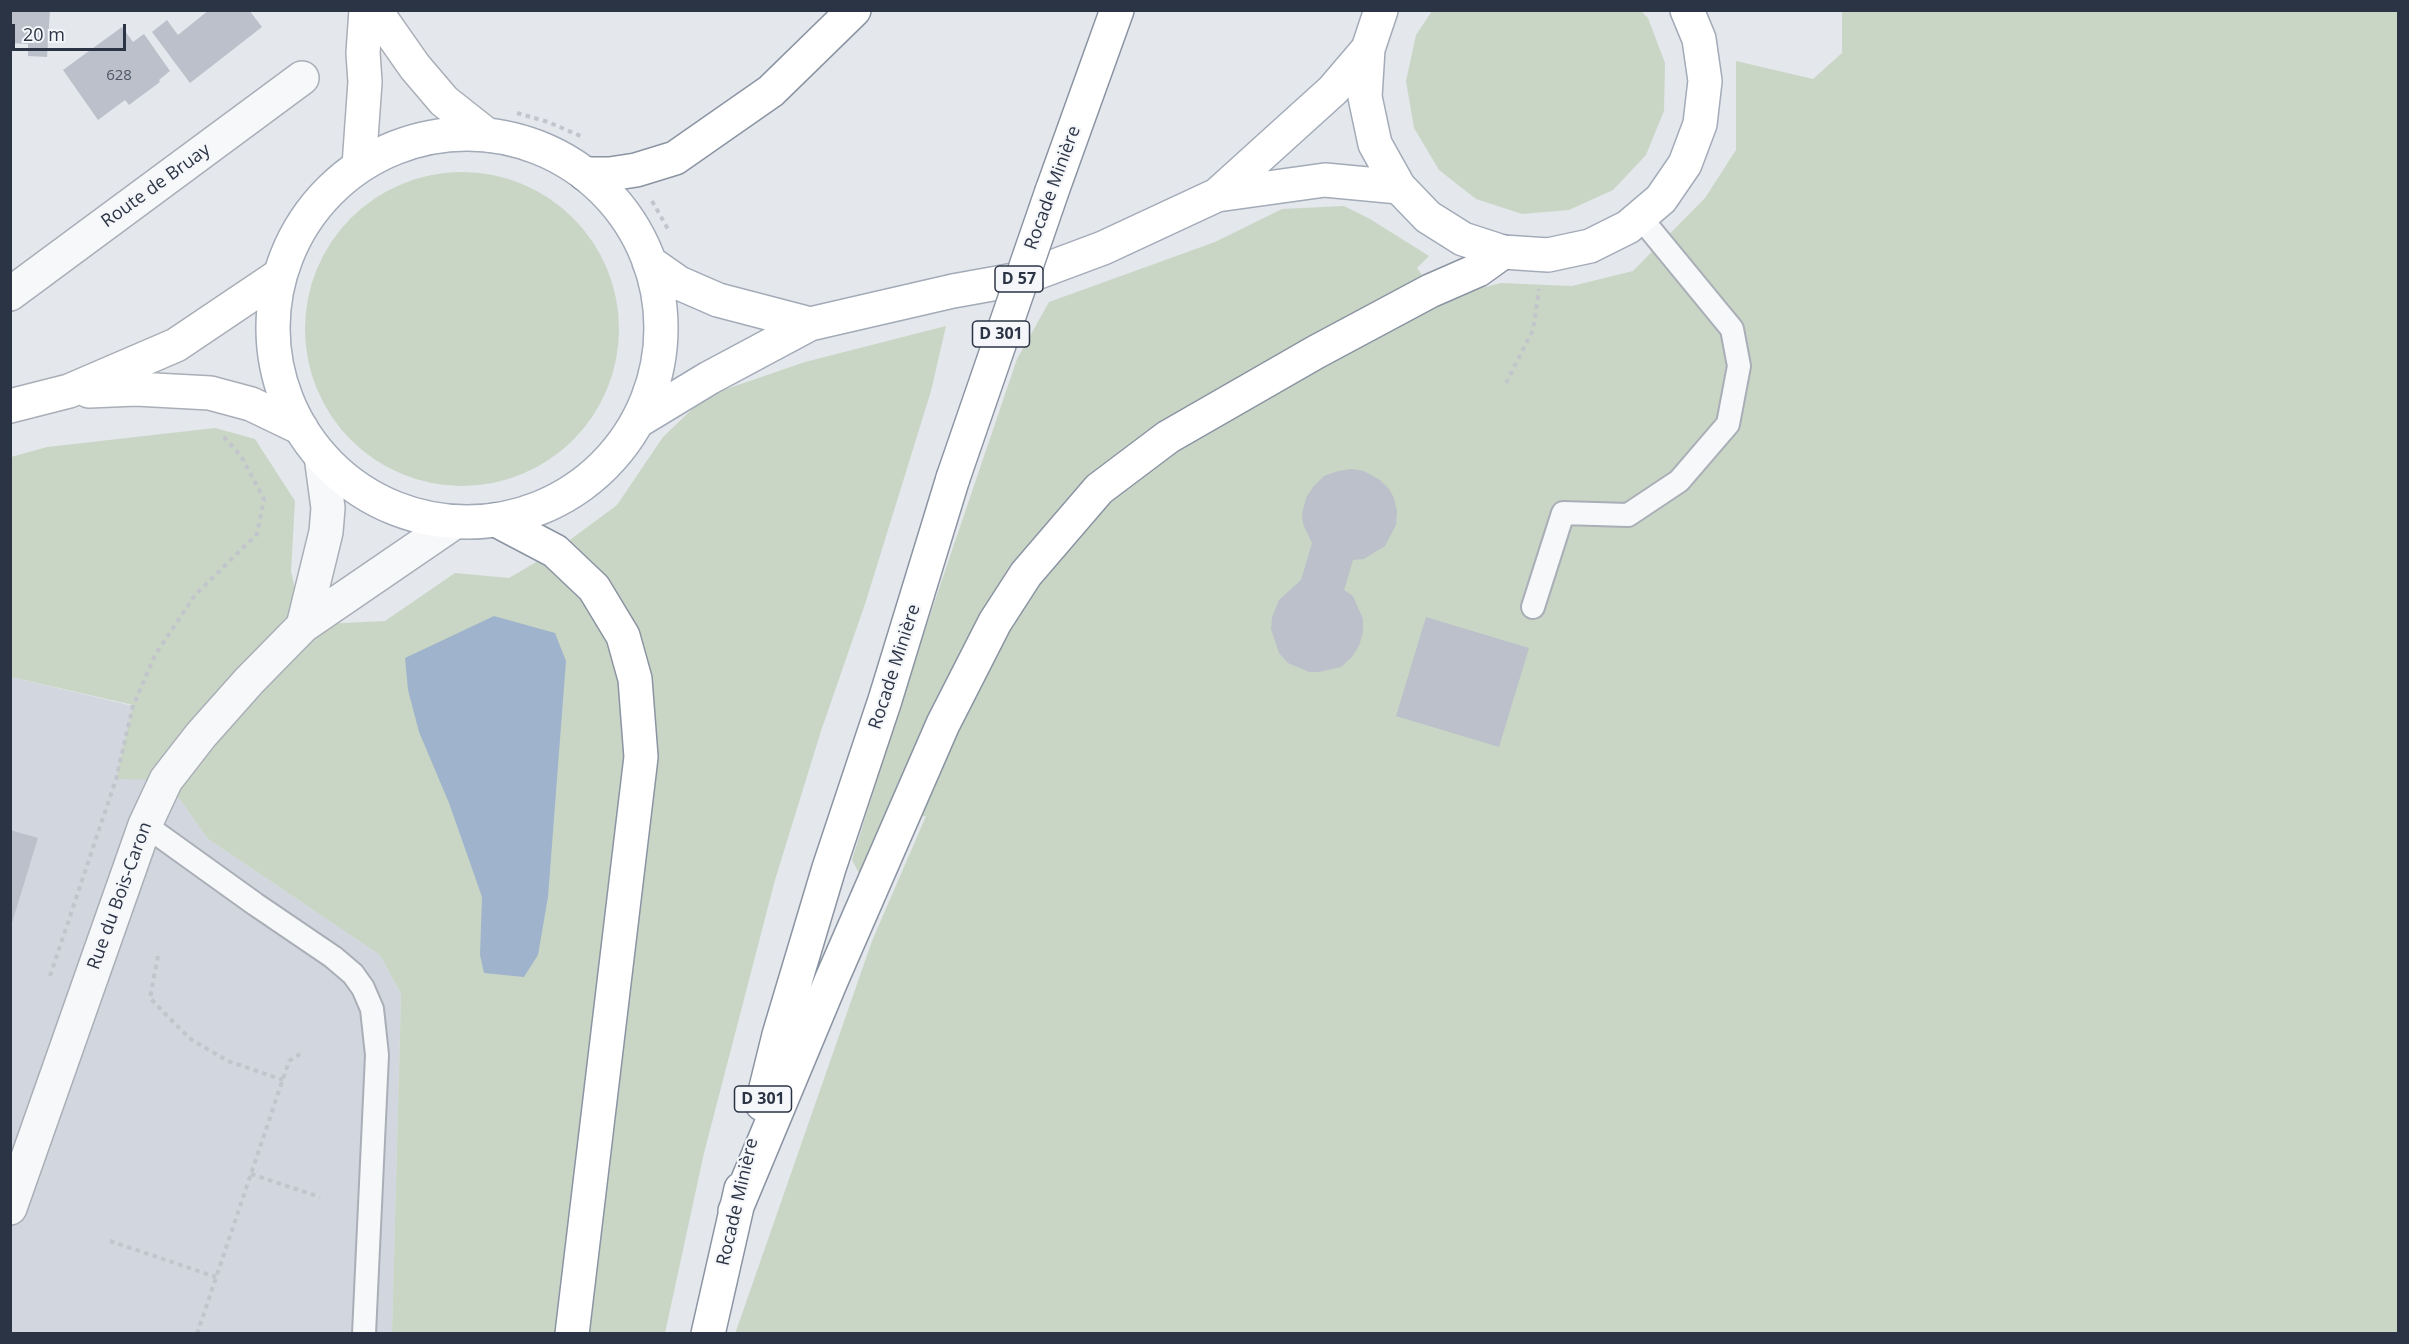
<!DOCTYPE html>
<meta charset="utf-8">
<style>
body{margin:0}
#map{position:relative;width:2409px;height:1344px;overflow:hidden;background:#e4e7ec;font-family:"Open Sans",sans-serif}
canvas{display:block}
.frame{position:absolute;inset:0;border:12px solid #2b3445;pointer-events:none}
.scale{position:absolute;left:12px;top:24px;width:114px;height:27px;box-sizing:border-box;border:3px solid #2b3445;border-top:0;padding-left:8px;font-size:18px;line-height:21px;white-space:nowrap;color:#2b3445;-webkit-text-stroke:4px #f4f6f9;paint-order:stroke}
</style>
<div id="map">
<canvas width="2409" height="1344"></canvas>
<div class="frame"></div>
<div class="scale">20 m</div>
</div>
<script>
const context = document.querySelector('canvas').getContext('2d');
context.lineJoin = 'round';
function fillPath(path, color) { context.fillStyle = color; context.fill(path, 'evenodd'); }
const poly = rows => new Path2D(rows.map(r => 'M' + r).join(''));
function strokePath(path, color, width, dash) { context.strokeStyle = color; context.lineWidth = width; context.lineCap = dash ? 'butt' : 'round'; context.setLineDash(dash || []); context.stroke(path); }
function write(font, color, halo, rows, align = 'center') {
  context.font = font + ' "Open Sans",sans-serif'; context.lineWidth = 4.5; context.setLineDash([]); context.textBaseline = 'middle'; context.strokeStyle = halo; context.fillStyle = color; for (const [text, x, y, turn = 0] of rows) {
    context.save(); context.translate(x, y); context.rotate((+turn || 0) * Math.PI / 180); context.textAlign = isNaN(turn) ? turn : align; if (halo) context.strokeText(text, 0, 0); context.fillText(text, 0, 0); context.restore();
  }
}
const built = poly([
 [11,677,133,706,166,780,208,839,380,955,401,994,392,1333,11,1334]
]);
const green = poly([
 [1432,11,1641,11,1648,18,1665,63,1664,111,1646,155,1613,190,1569,210,1522,214,1476,199,1439,170,1414,128,1406,81,1416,35],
 [1842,11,2398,11,2398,1333,735,1334,872,941,926,816,885,820,860,875,852,860,909,677,1017,359,1049,302,1215,242,1282,209,1344,206,1370,219,1429,256,1417,268,1439,299,1501,283,1572,286,1633,271,1705,198,1736,150,1736,61,1813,79,1842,53],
 '305 329a157 157 0 1 1 314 0a157 157 0 1 1-314 0Z',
 [946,326,931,391,866,601,821,731,775,880,704,1153,665,1333,392,1333,401,994,380,955,208,839,166,780,116,779,133,705,11,677,11,457,47,447,215,428,255,439,295,501,291,571,303,625,385,621,455,573,509,578,555,551,617,505,663,437,706,396,805,362]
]);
const water = poly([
 [494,616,555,633,566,661,548,897,538,955,524,977,484,973,480,955,482,897,449,803,419,732,408,690,405,658]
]);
const building = poly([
 [10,10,50,10,47,57,28,56,28,44,10,43],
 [209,10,249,10,262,27,190,83,152,32,167,20,178,35],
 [122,27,133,42,144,34,170,71,159,80,160,82,129,105,125,100,98,120,63,70],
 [1351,469,1364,471,1380,480,1389,489,1394,498,1397,511,1396,525,1385,546,1364,559,1353,560,1344,590,1353,596,1363,619,1363,632,1359,646,1351,658,1341,667,1319,672,1309,672,1288,663,1279,653,1271,629,1272,617,1279,600,1301,580,1312,543,1303,524,1302,514,1306,498,1313,487,1324,476,1338,471],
 [1426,617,1529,648,1499,747,1396,716],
 [10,830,38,838,11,926,10,926]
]);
const path = poly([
 [517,113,548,122,583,137],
 [652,201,669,231],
 [1506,383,1533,330,1539,289],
 [158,956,150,998,181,1030,192,1040,228,1061,283,1080],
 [50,976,116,779,133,706,155,655,195,595,257,534,264,499,241,456,222,435],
 [251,1174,320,1197],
 [110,1241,216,1277],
 [197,1334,289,1061,300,1054]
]);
const lane = poly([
 [1533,607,1563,513,1628,515,1679,481,1728,424,1739,366,1732,329,1640,217],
 [145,825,255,904,333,957,353,974,363,988,372,1009,377,1055,364,1334]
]);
const street = poly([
 [10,294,302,78],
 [303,626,326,532,328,508,321,456],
 [10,1208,145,825,166,780,201,735,249,681,303,626,455,522]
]);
const secondary = poly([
 [375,10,415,67,444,101,487,135],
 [359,166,365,82,363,53,366,10],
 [89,391,136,389,210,393,251,404,301,428],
 [10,406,69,391,176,345,280,275]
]);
const primary = poly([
 [1381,10,1368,49,1365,97,1375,144,1399,187,1428,217,1463,239,1503,252,1548,255,1590,246,1628,227,1661,199,1685,164,1700,124,1705,81,1699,39,1687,10],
 '273 328a194 194 0 1 1 388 0a194 194 0 1 1-388 0Z',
 [1217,195,1333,90,1368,49],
 [649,262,679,283,718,300,810,324],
 [638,421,709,378,810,324,953,291,1020,279,1103,248,1217,195,1325,180,1399,187]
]);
const highway = poly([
 [585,174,610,174,636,170,675,158,771,91,854,10],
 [1052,191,1117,10],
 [496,520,555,551,594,588,623,636,635,679,641,757,572,1334],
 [762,1104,779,1035,829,868,885,700,953,478],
 [735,1211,831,981,943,724,995,622,1026,574,1099,489,1168,437,1316,352,1430,291,1478,270,1503,252],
 [708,1334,741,1189]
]);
const highwayBridge = poly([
 [953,478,1052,191]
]);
const numberNames = [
 ["628",119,76]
];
const shields = [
 [1019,279,48],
 [1001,334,57],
 [763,1099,57]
];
const shieldNames = [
 ["D 57",1019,279],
 ["D 301",1001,334],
 ["D 301",763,1099]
];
const streetNames = [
 ["Route de Bruay",156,186,-36],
 ["Rocade Minière",1053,188,-70],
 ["Rocade Minière",895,667,-72],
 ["Rue du Bois-Caron",120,896,-70],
 ["Rocade Minière",738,1202,-77]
];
fillPath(built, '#d2d6de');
fillPath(green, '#c9d6c5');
fillPath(water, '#9fb4cc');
fillPath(building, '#bbc0ca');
strokePath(lane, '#a9aeb7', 26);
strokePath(street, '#a9aeb7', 36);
strokePath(secondary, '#a9aeb7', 36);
strokePath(primary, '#a3abb8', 36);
strokePath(highway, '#8b94a3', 36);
strokePath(path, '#c2c5cb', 4, [4.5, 4.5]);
strokePath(lane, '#f7f8fa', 22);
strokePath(street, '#f7f8fa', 33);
strokePath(secondary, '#fff', 33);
strokePath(primary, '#fff', 33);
strokePath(highway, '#fff', 33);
strokePath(highwayBridge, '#8b94a3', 36, []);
strokePath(highwayBridge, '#fff', 33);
write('15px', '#4f5766', null, numberNames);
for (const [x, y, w] of shields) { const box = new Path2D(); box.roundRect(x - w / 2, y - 13, w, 26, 4.5); context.fillStyle = '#f4f6f9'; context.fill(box); strokePath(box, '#2b3445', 1.5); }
write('bold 16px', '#2b3445', null, shieldNames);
write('18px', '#2b3445', '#f4f6f9', streetNames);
</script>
